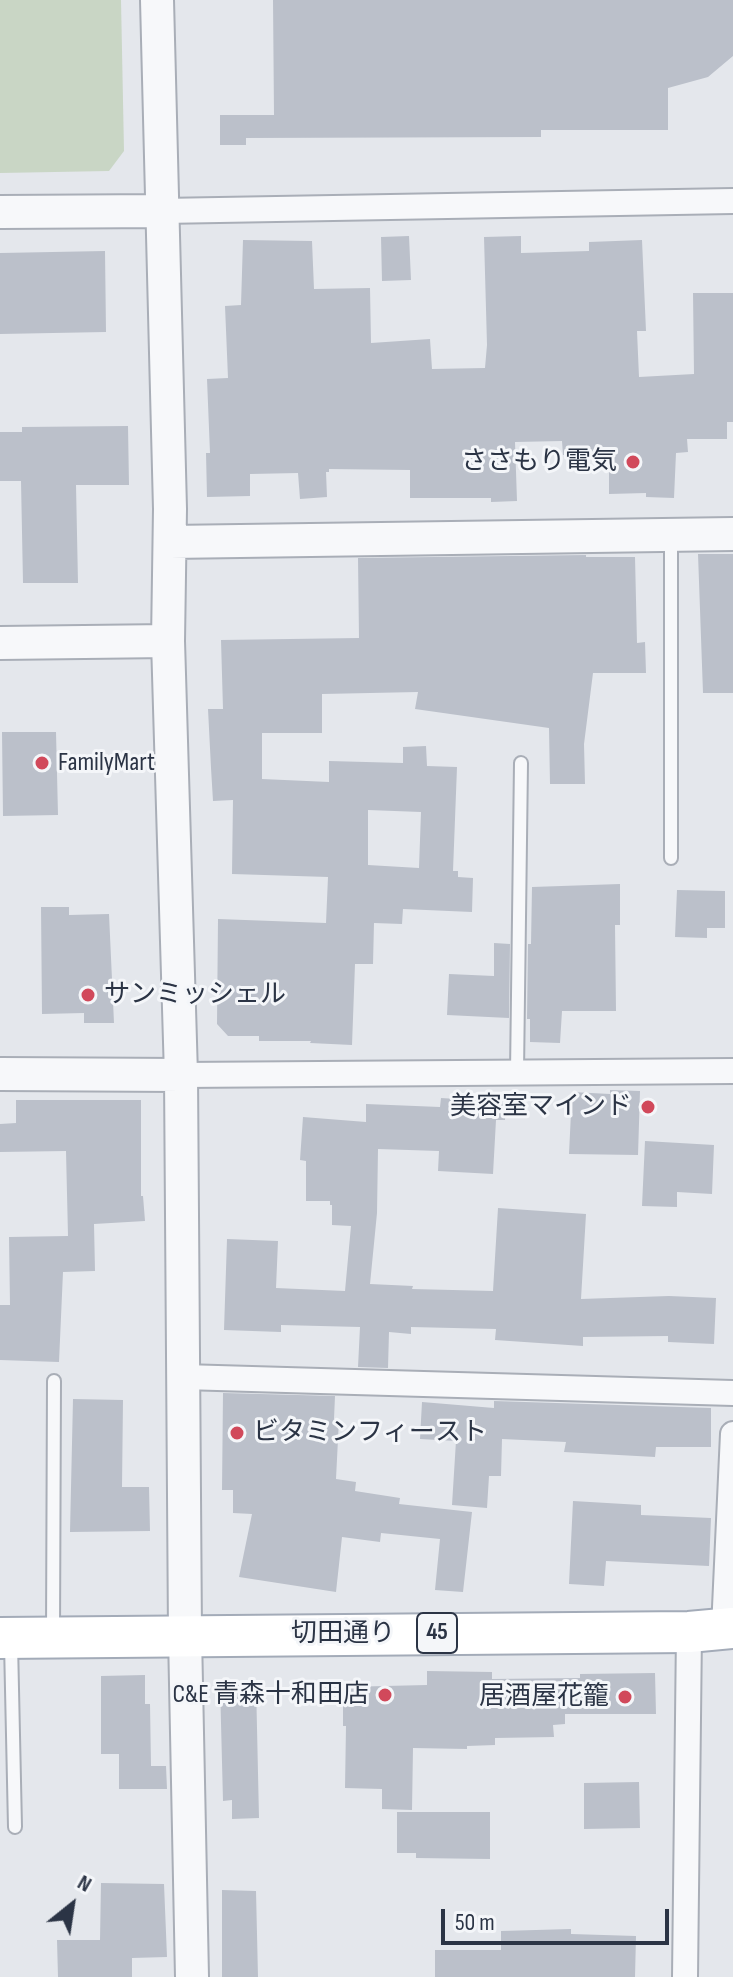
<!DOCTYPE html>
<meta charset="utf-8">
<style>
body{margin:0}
#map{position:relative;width:733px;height:1977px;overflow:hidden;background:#e4e7ec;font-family:"Sofia Sans Condensed",sans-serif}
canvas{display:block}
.north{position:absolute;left:32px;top:1865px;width:80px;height:80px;-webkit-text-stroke:6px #f4f6f9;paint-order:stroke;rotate:30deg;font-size:22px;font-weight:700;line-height:32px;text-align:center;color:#2b3445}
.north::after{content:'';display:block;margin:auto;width:28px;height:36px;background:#2b3445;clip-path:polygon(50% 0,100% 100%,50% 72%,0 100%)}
.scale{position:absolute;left:441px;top:1909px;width:228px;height:36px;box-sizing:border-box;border:4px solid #2b3445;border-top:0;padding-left:10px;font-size:24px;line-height:28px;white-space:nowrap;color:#2b3445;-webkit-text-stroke:6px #f4f6f9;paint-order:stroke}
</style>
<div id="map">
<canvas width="733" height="1977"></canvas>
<div class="north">N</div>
<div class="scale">50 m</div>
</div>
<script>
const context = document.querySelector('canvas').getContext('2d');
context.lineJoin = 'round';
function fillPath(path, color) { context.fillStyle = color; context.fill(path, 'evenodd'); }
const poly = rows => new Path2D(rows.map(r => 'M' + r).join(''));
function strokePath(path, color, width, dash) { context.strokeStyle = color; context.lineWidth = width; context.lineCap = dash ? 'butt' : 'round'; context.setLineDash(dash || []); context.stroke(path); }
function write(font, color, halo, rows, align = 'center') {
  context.font = font + ' "Sofia Sans Condensed","Noto Sans JP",sans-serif'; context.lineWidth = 6; context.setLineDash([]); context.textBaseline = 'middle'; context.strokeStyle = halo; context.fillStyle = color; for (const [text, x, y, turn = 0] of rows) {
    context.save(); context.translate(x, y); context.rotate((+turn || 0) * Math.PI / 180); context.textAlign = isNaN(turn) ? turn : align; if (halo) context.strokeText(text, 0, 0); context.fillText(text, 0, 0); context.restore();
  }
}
const green = poly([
 [0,0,121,0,124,151,109,171,0,173]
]);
const building = poly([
 [273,0,733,0,733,56,708,77,668,88,668,130,541,130,541,137,246,138,246,145,220,145,220,115,274,115],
 [409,236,411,280,382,281,381,237],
 [521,236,521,253,589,251,589,242,642,240,646,331,637,331,639,377,694,374,693,293,733,293,733,422,727,422,727,439,687,439,688,452,676,453,674,498,646,497,646,493,609,494,609,454,563,455,562,441,515,442,517,501,491,502,491,498,410,498,410,470,329,469,329,472,326,472,327,497,300,499,298,473,250,474,250,496,207,497,206,453,210,453,207,379,228,378,225,306,241,305,243,240,312,241,314,289,370,288,371,343,430,339,432,369,485,368,487,345,484,237],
 [105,251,106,332,0,334,0,253],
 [128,426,129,485,76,485,78,583,23,583,21,481,0,481,0,432,22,432,22,427],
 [698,554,733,554,733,693,703,693],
 [586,555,586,557,635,557,637,643,645,642,646,673,593,673,584,744,585,784,550,784,549,728,415,709,418,692,322,694,322,733,262,733,262,779,329,782,329,761,403,763,403,747,426,746,427,766,457,767,453,871,458,871,458,877,473,878,472,912,403,909,402,924,374,923,373,964,355,964,352,1045,310,1043,311,1041,259,1041,259,1036,228,1036,217,1024,218,919,326,923,328,877,232,874,233,800,213,801,211,768,208,709,223,709,221,640,359,638,358,558],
 [368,810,421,812,419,868,368,865],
 [2,732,56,732,58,815,3,816],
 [620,884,620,925,615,925,616,1011,562,1011,560,1043,530,1042,530,1019,527,1019,528,944,531,944,532,887],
 [677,890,725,891,725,928,707,928,707,938,675,937],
 [41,907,69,907,69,915,109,914,114,1023,84,1023,84,1013,42,1014],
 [494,943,510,944,509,1018,447,1015,449,974,494,976],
 [610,1090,640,1091,638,1155,569,1154,572,1092,610,1094],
 [473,1095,506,1097,505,1120,496,1120,493,1174,438,1171,439,1151,378,1149,377,1213,370,1284,413,1286,412,1289,493,1291,498,1208,586,1214,581,1299,669,1296,716,1298,714,1344,668,1342,668,1336,583,1337,583,1346,495,1340,496,1329,411,1327,411,1334,389,1332,388,1368,358,1367,360,1327,281,1325,281,1332,224,1330,227,1239,278,1241,276,1288,345,1291,351,1226,332,1225,332,1205,330,1205,330,1201,306,1201,306,1161,300,1160,303,1117,366,1122,366,1104,440,1107,441,1098,473,1100],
 [16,1100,141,1100,141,1196,143,1196,145,1221,94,1224,95,1271,63,1272,59,1362,0,1360,0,1305,10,1305,9,1237,68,1236,66,1151,0,1152,0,1124,16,1123],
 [645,1141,714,1145,712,1194,677,1192,677,1207,642,1206],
 [223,1393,335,1396,334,1419,339,1419,336,1479,356,1482,355,1491,400,1498,399,1504,472,1512,463,1592,435,1590,440,1539,381,1533,380,1542,342,1537,336,1592,239,1577,252,1514,233,1513,233,1490,222,1490],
 [73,1399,123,1400,122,1487,149,1487,150,1531,70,1532],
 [494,1401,711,1408,711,1447,656,1447,655,1457,564,1452,566,1442,502,1439,501,1476,489,1476,487,1508,452,1505,456,1441,420,1439,422,1402,494,1408],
 [573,1501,641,1505,641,1515,711,1518,709,1566,606,1561,604,1586,569,1584],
 [427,1671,492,1672,492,1679,580,1678,580,1674,655,1673,656,1714,565,1714,565,1724,553,1725,554,1737,495,1738,495,1745,467,1746,467,1749,413,1748,412,1810,382,1809,382,1789,345,1788,346,1726,343,1726,343,1687,427,1685],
 [145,1675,145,1704,150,1704,151,1766,166,1766,167,1789,119,1789,119,1754,101,1754,101,1676],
 [256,1683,259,1818,232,1819,232,1800,223,1801,220,1684],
 [639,1782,640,1828,584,1829,584,1783],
 [397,1812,490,1812,490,1859,416,1858,416,1853,397,1853],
 [101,1883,164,1884,167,1957,132,1958,132,1977,58,1977,57,1940,100,1940],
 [222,1890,256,1891,258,1977,222,1977],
 [571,1929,571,1934,636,1936,635,1977,435,1977,435,1950,501,1950,501,1931]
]);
const service = poly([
 [671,858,671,537],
 [517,1072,521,763],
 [53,1634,54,1381],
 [11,1643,15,1827]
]);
const minor = poly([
 [162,211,733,201],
 [181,1075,733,1071],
 [183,1377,733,1393],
 [724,1629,733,1434],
 [685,1977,689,1632]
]);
const tertiary = poly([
 [157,0,170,509,168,641,181,1075,185,1635,192,1977],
 [0,212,162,211],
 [170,542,733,534],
 [0,643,168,641],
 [0,1074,181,1075]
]);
const primary = poly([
 [0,1638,689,1632,733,1628]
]);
const markers = [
 [633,462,8,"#d1495b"],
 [42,763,8,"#d1495b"],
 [88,995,8,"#d1495b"],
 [648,1107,8,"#d1495b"],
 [237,1433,8,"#d1495b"],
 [385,1695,8,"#d1495b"],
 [625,1697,8,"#d1495b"]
];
const shields = [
 [437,1633,40]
];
const shieldNames = [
 ["45",437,1633]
];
const poiNames = [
 ["ささもり電気",617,462],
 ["FamilyMart",58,763,"left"],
 ["サンミッシェル",104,995,"left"],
 ["美容室マインド",632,1107],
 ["ビタミンフィースト",253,1433,"left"],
 ["C&E 青森十和田店",369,1695],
 ["居酒屋花籠",609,1697]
];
const streetNames = [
 ["切田通り",343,1634]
];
fillPath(green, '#c9d6c5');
fillPath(building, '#bbc0ca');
strokePath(service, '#a9aeb7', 16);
strokePath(minor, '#a9aeb7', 28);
strokePath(tertiary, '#a9aeb7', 36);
strokePath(primary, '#a3abb8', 44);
strokePath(service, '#f7f8fa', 12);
strokePath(minor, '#f7f8fa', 24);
strokePath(tertiary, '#f7f8fa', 32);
strokePath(primary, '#fff', 40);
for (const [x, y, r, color] of markers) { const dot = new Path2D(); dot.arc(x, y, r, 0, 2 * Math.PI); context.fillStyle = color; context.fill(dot); strokePath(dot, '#f4f6f9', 3); }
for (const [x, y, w] of shields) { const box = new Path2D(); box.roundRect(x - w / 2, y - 20, w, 40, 6); context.fillStyle = '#f4f6f9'; context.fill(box); strokePath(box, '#2b3445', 2); }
write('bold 24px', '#2b3445', null, shieldNames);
write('26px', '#2b3445', '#f4f6f9', poiNames, 'right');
write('26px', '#2b3445', '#f4f6f9', streetNames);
</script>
